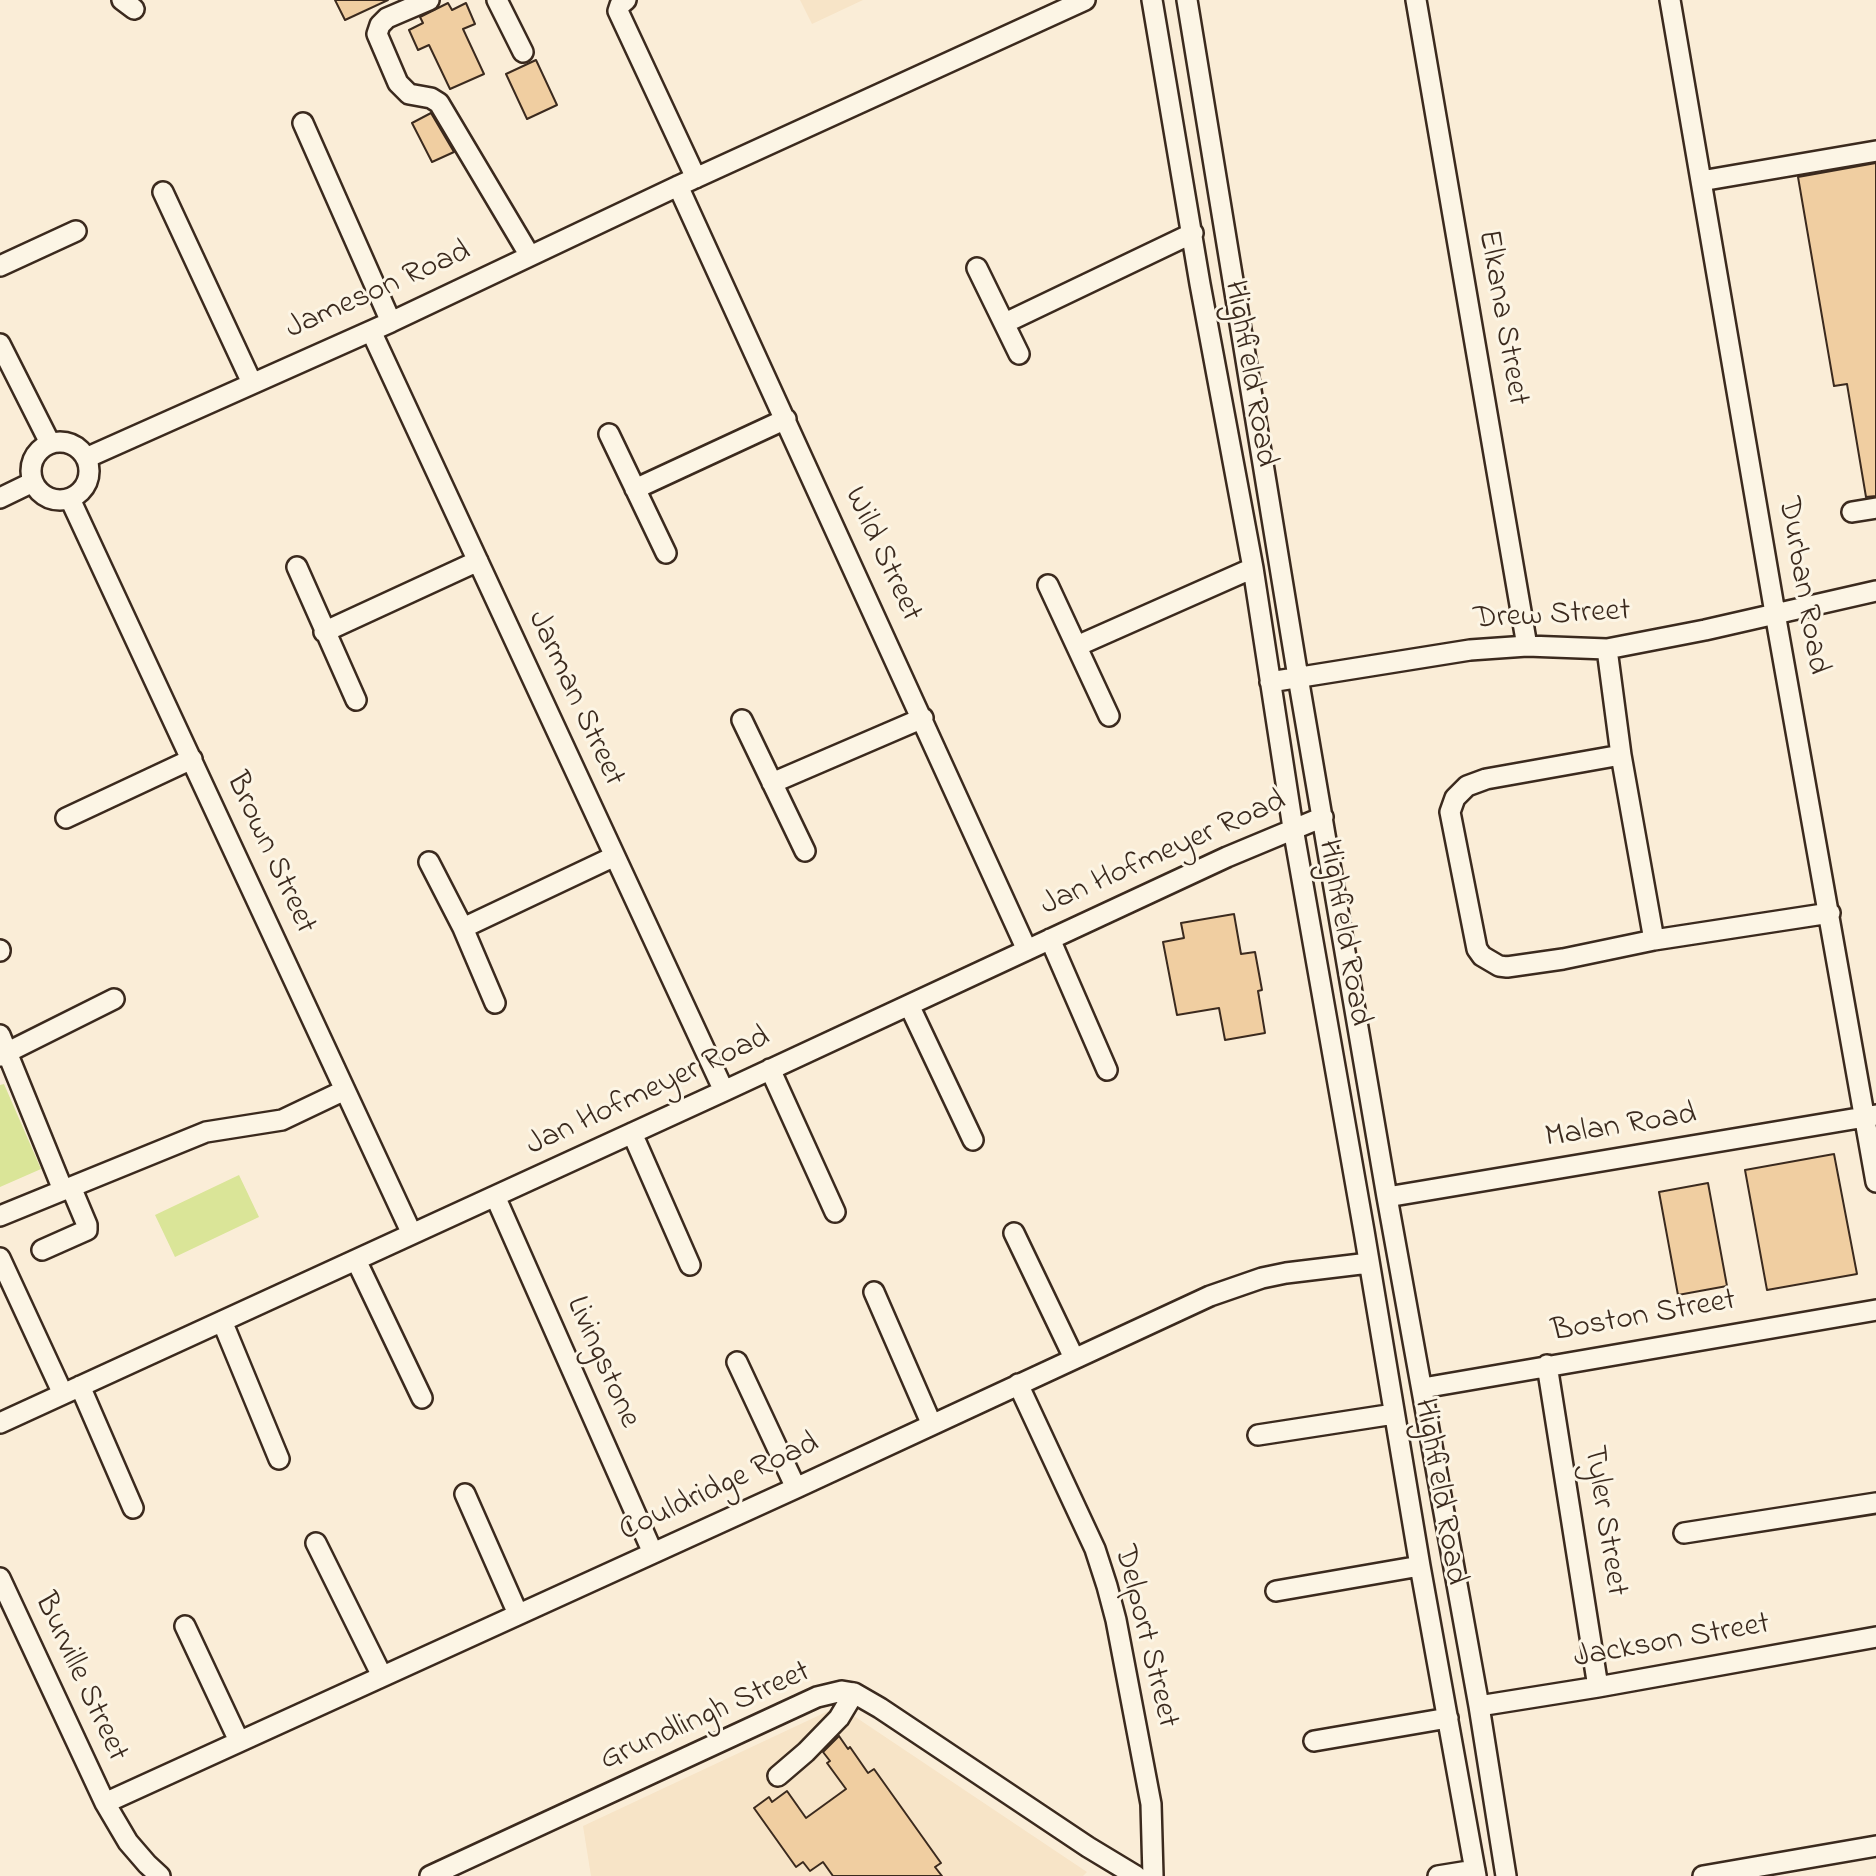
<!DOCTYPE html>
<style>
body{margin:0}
canvas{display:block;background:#faedd7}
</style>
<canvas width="1876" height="1876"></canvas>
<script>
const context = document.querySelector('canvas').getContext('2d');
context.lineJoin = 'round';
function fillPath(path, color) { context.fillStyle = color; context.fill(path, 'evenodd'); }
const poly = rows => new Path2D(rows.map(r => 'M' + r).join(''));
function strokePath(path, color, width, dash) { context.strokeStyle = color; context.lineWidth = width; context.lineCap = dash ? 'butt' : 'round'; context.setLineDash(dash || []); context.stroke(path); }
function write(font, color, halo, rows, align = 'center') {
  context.font = font + ' "Indie Flower",sans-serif'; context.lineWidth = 6; context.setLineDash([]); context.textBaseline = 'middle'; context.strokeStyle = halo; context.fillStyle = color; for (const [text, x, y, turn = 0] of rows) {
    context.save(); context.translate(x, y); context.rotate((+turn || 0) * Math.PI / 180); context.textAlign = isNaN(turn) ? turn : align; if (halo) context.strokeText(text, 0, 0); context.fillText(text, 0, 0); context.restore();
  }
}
const built = poly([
 [800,0,863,0,812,24],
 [839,1706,1087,1872,1083,1876,591,1876,583,1826]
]);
const green = poly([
 [4,1084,41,1169,0,1187,0,1085],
 [239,1175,259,1217,175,1257,155,1215]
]);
const building = poly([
 [335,0,388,0,345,20,335,0],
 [448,3,452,10,466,3,475,24,463,29,484,74,450,89,429,45,418,50,409,30,423,23,420,17,448,3],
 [536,60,557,105,527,119,506,74,536,60],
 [431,113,454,152,432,162,412,123,431,113],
 [1876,163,1876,496,1866,497,1847,384,1834,386,1798,177,1876,163],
 [1234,914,1241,954,1255,952,1262,990,1258,991,1265,1033,1225,1040,1219,1008,1177,1015,1163,942,1184,938,1181,923,1234,914],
 [1834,1154,1857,1274,1767,1290,1745,1170,1834,1154],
 [1708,1183,1727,1286,1678,1295,1659,1192,1708,1183],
 [839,1736,848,1749,850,1747,868,1773,874,1769,941,1863,935,1867,942,1876,833,1876,823,1862,810,1871,803,1862,796,1867,754,1808,769,1797,772,1802,787,1791,806,1818,846,1789,827,1763,830,1761,823,1752,839,1736]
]);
const minor = poly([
 [122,0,134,9],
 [429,0,387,18,380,25,377,34,398,83,409,94,431,98,439,103,530,256],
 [497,0,523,52],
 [626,0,620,5,618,11,696,178],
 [1152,0,1200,284,1253,568,1293,828,1364,1231,1420,1566,1476,1876],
 [1187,0,1298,677,1387,1197,1479,1706,1506,1876],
 [1416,0,1527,646],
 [1670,0,1775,613,1876,1182],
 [303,123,391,322],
 [1701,181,1876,151],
 [678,186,1027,950],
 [163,192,252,383],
 [0,266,76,231],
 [977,268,1019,354],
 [1005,323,1193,233],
 [371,331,724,1091],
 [0,344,50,443],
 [609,434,666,553],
 '31 471a29 29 0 1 1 58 0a29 29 0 1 1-58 0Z',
 [86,458,391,322,678,186,1085,0],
 [635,489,786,419],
 [0,498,33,482],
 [70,499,412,1234],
 [1852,512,1876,508],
 [297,567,356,700],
 [1048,585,1109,716],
 [324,632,478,561],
 [1077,646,1253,568],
 [1607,649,1621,755,1654,940],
 [1270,682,1470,650,1527,646,1607,649,1705,630,1876,591],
 [742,720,805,851],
 [1621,755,1486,779,1467,786,1455,798,1450,812,1477,949,1482,956,1499,966,1507,967,1563,959,1654,940,1830,913],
 [772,783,923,718],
 [66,818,192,759],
 [429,862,463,928,495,1003],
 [463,928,613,857],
 [1050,939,1107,1070],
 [0,951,0,950],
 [909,1005,973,1140],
 [0,1035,63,1190],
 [0,1056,114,999],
 [770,1069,835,1212],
 [632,1133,690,1265],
 [495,1196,653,1553],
 [1387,1197,1876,1115],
 [0,1216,206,1132,282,1120,345,1090],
 [1014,1233,1074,1358],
 [42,1250,87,1230,87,1225,71,1187],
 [0,1258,63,1394],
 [356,1260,422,1398],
 [874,1292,932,1425],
 [222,1321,279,1459],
 [737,1362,796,1488],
 [1547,1365,1598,1687],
 [1018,1384,1095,1549,1107,1586,1116,1620,1151,1804,1153,1876],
 [80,1386,133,1508],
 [1423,1388,1876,1310],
 [0,1423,724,1091,1227,857,1323,817],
 [1258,1435,1394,1414],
 [465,1494,518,1614],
 [1684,1533,1876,1503],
 [316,1543,382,1676],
 [0,1578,105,1803,128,1842,147,1864,160,1876],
 [1276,1591,1420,1566],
 [185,1626,239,1741],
 [1479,1706,1598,1687,1876,1637],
 [1314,1741,1448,1718],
 [778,1776,806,1752,839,1718,854,1693],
 [105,1803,796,1488,1210,1296,1262,1278,1286,1273,1369,1263],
 [430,1876,817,1697,842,1691,854,1693,880,1708,1088,1847,1136,1876],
 [1438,1876,1475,1870],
 [1703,1876,1876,1846]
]);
const streetNames = [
 ["Jameson Road",379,292,-24],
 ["Elkana Street",1501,318,80],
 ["Highfield Road",1248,374,80],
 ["Wild Street",881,555,65],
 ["Durban Road",1801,586,80],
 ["Drew Street",1552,617,-3],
 ["Jarman Street",574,699,65],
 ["Brown Street",269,854,65],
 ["Jan Hofmeyer Road",1164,855,-24],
 ["Highfield Road",1342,933,80],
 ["Jan Hofmeyer Road",649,1093,-25],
 ["Malan Road",1621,1128,-9],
 ["Boston Street",1644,1318,-10],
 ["Livingstone",601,1363,66],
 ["Couldridge Road",720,1489,-25],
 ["Highfield Road",1438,1492,80],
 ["Tyler Street",1603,1521,81],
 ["Delport Street",1144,1637,76],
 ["Jackson Street",1672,1643,-10],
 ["Burville Street",79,1678,65],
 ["Grundlingh Street",706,1718,-24]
];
fillPath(built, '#f7e4c7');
fillPath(green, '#dae598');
fillPath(building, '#f0cea1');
strokePath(building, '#3b2a1e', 2);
strokePath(minor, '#3b2a1e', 24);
strokePath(minor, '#fcf5e5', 19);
write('32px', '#3b2a1e', '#fcf5e5', streetNames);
</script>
